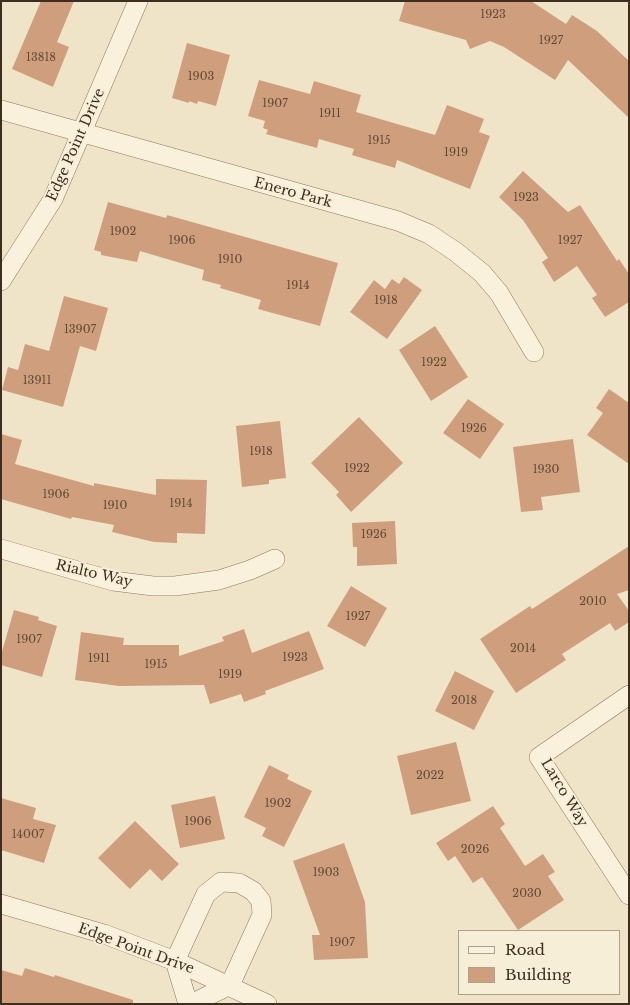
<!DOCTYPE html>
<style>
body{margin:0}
#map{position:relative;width:630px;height:1005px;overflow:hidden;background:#f0e4c8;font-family:"Libre Baskerville",serif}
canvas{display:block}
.frame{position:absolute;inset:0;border:2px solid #3d2e20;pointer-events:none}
.legend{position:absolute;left:458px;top:930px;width:162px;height:65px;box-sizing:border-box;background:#f7eed8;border:1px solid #ada18e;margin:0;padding:6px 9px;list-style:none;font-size:15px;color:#3d2e20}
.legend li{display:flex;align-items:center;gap:10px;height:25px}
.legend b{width:25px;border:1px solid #ada18e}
</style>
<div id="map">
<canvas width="630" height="1005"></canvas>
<div class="frame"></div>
<ul class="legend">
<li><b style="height:6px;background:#faf1dc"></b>Road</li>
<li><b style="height:14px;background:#cf9f7d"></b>Building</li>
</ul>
</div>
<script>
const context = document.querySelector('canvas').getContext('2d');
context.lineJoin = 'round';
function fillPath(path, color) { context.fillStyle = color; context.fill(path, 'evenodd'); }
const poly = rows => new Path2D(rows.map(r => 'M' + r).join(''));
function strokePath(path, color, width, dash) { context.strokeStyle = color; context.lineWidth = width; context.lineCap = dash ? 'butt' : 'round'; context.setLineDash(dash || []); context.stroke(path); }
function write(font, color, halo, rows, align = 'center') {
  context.font = font + ' "Libre Baskerville",serif'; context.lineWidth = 4; context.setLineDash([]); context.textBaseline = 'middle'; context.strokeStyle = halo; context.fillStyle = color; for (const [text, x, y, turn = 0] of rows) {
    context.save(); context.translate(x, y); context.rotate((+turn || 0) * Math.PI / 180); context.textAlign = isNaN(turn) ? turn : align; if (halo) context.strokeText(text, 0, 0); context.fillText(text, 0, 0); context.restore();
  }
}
const building = poly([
 [41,1,74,1,57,42,69,47,53,87,12,69],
 [405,1,531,1,566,24,572,15,597,31,629,61,629,118,568,60,555,80,504,47,490,41,470,49,466,40,399,21],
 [187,43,230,55,216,106,198,101,197,104,189,101,189,103,172,98],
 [259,80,310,94,314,81,361,95,356,112,435,135,447,105,484,119,479,132,490,136,470,189,397,160,395,168,352,155,354,149,319,139,317,148,266,134,268,130,263,128,265,121,248,116],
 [523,171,568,212,580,205,617,261,619,259,629,274,629,302,605,317,592,298,597,295,577,266,554,282,542,262,548,258,523,220,499,197],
 [108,202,166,218,167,215,338,263,320,326,258,309,261,300,220,288,221,285,202,280,204,270,140,251,137,262,101,255,101,252,94,250],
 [404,277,422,290,387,339,350,312,374,280,385,289,392,279,399,284],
 [64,296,108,308,96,351,80,346,63,407,2,390,8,367,18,370,25,344,49,351],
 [435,326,468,377,431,401,399,350],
 [609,389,629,403,629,464,587,435,603,413,596,408],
 [468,399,504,424,480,459,443,433],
 [359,417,403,463,351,512,336,495,339,492,311,463],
 [280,421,286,478,269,480,269,484,242,487,236,426],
 [1,434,22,440,15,464,94,486,94,483,156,495,156,479,207,480,205,534,177,533,177,543,154,542,112,532,114,525,72,517,71,519,1,499],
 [573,439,580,492,541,497,543,510,521,512,513,447],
 [395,521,397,564,357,566,357,547,353,547,352,523],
 [629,546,629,590,617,594,629,611,629,622,615,631,610,623,562,654,566,660,516,693,480,639,530,606,532,609],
 [351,586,387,608,365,647,327,626],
 [14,610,39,617,38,620,57,626,42,677,1,665,1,655],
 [244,629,252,653,309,631,324,669,265,691,266,694,244,702,241,694,210,704,204,685,119,686,75,680,81,632,124,638,123,645,179,645,179,656,224,641,222,637],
 [455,671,494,691,474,730,435,711],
 [456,742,471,801,411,815,397,756],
 [269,765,289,775,287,779,312,791,284,847,262,836,266,828,244,817],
 [215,796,225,839,180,848,171,805],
 [1,798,36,808,33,819,56,825,44,863,1,850],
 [493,806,505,824,500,828,525,866,543,854,555,872,548,876,564,900,518,930,482,877,473,883,455,856,448,861,436,843],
 [135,821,179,864,162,881,150,869,130,889,98,858],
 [344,843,365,902,368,958,314,960,312,935,320,935,293,861],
 [25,968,54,977,55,975,133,1000,133,1004,1,1004,1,970,22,976]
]);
const street = poly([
 [1,110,398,221,429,234,456,252,482,273,499,293,534,352],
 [1,281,53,199,138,1],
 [1,549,113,581,153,586,175,586,219,580,250,570,275,559],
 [629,695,539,757,629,895],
 [1,904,104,934,175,961,267,1004],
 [188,1004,175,961,206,894,221,882,239,883,253,891,261,901,262,915,230,985,191,1004]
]);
const numberNames = [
 ["1923",493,15],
 ["1927",551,41],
 ["13818",41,58],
 ["1903",201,77],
 ["1907",275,104],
 ["1911",330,114],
 ["1915",379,141],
 ["1919",456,153],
 ["1923",526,198],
 ["1902",123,232],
 ["1906",182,241],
 ["1927",570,241],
 ["1910",230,260],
 ["1914",298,286],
 ["1918",386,301],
 ["13907",80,330],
 ["1922",434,363],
 ["13911",37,381],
 ["1926",474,429],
 ["1918",261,452],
 ["1922",357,469],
 ["1930",546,470],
 ["1906",56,495],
 ["1914",181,504],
 ["1910",115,506],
 ["1926",374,535],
 ["2010",593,602],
 ["1927",358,617],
 ["1907",29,640],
 ["2014",523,649],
 ["1923",295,658],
 ["1911",99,659],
 ["1915",156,665],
 ["1919",230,675],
 ["2018",464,701],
 ["2022",430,776],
 ["1902",278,804],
 ["1906",198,822],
 ["14007",28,835],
 ["2026",475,850],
 ["1903",326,873],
 ["2030",527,894],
 ["1907",342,943]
];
const streetNames = [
 ["Edge Point Drive",76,145,-66],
 ["Enero Park",293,193,15],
 ["Rialto Way",94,574,13],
 ["Larco Way",564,793,59],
 ["Edge Point Drive",136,949,20]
];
fillPath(building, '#cf9f7d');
strokePath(street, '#8d765c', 20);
strokePath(street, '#faf1dc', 19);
write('11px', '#624a37', null, numberNames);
write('14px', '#3d2e20', '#f7eed8', streetNames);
</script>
